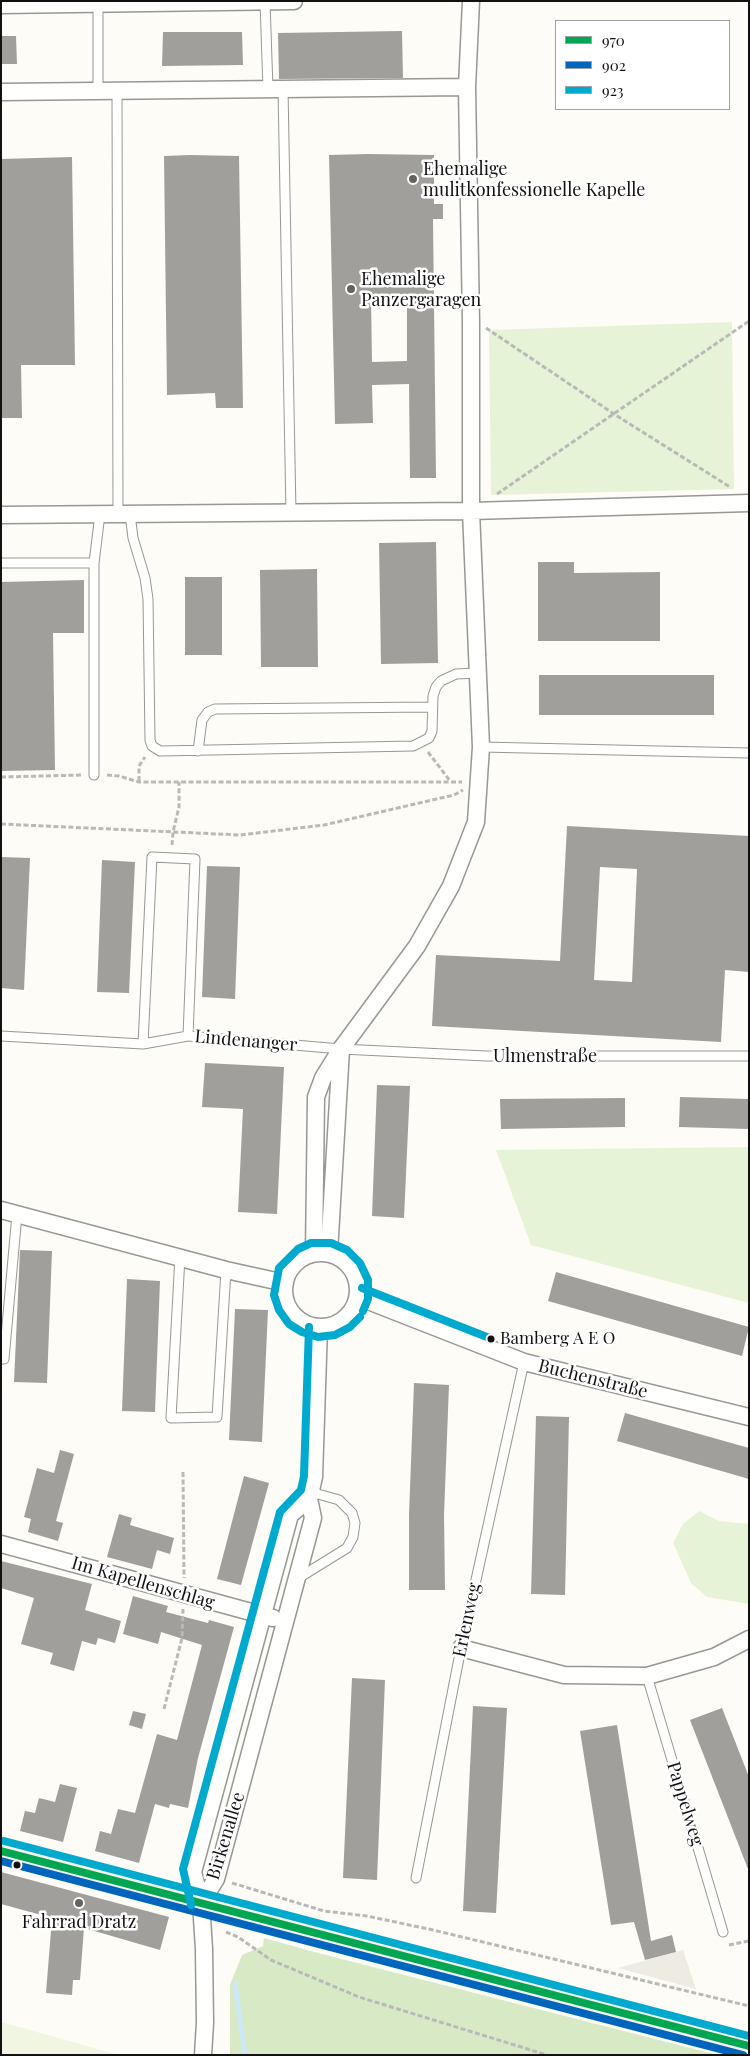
<!DOCTYPE html>
<meta charset="utf-8">
<style>
body{margin:0}
#map{position:relative;width:750px;height:2056px;overflow:hidden;background:#fdfcf7;font-family:"Playfair Display",serif}
canvas{display:block}
.frame{position:absolute;inset:0;border:2px solid #111;pointer-events:none}
.legend{position:absolute;left:555px;top:20px;width:175px;height:90px;box-sizing:border-box;background:#fff;border:1px solid #a0a0a0;margin:0;padding:6px 9px;list-style:none;font-size:15px;color:#111}
.legend li{display:flex;align-items:center;gap:10px;height:25px}
.legend b{width:25px;border:1px solid #a0a0a0}
</style>
<div id="map">
<canvas width="750" height="2056"></canvas>
<div class="frame"></div>
<ul class="legend">
<li><b style="height:6px;background:#00a651"></b>970</li>
<li><b style="height:6px;background:#0065bd"></b>902</li>
<li><b style="height:6px;background:#00a9ce"></b>923</li>
</ul>
</div>
<script>
const context = document.querySelector('canvas').getContext('2d');
context.lineJoin = 'round';
function fillPath(path, color) { context.fillStyle = color; context.fill(path, 'evenodd'); }
const poly = rows => new Path2D(rows.map(r => 'M' + r).join(''));
function strokePath(path, color, width, dash) { context.strokeStyle = color; context.lineWidth = width; context.lineCap = dash ? 'butt' : 'round'; context.setLineDash(dash || []); context.stroke(path); }
function write(font, color, halo, rows, align = 'center') {
  context.font = font + ' "Playfair Display",serif'; context.lineWidth = 5; context.setLineDash([]); context.textBaseline = 'middle'; context.strokeStyle = halo; context.fillStyle = color; for (const [text, x, y, turn = 0] of rows) {
    context.save(); context.translate(x, y); context.rotate((+turn || 0) * Math.PI / 180); context.textAlign = isNaN(turn) ? turn : align; if (halo) context.strokeText(text, 0, 0); context.fillText(text, 0, 0); context.restore();
  }
}
const green = poly([
 [732,322,734,489,491,495,489,330],
 [749,1147,749,1303,531,1245,496,1150],
 [699,1511,719,1521,749,1524,749,1604,707,1597,691,1583,673,1543,683,1524]
]);
const forest = poly([
 [264,1938,318,1953,718,2055,230,2055,230,1985,242,1955,263,1946]
]);
const pitch = poly([
 [1,2022,119,2055,1,2055]
]);
const plaza = poly([
 [683,1950,696,1989,618,1968]
]);
const stream = poly([
 [235,1983,245,2055]
]);
const building = poly([
 [402,31,403,78,279,79,278,33],
 [163,32,242,32,243,65,162,66],
 [1,36,16,36,17,64,1,64],
 [368,154,434,155,434,204,443,204,443,219,433,219,436,478,410,478,409,384,372,385,373,423,335,424,329,155],
 [371,298,407,298,407,361,372,362],
 [190,155,239,156,243,408,216,408,215,393,167,395,164,156],
 [72,157,75,365,21,365,22,418,1,418,1,159],
 [436,542,438,663,381,664,379,543],
 [538,562,574,562,574,573,660,572,660,641,538,641],
 [317,569,318,667,261,667,260,570],
 [185,577,222,577,222,655,185,655],
 [84,580,84,633,53,633,55,770,1,771,1,582],
 [539,675,714,675,714,715,539,715],
 [567,826,749,836,749,972,725,970,721,1042,432,1026,436,955,560,961],
 [600,867,637,869,632,982,594,980],
 [1,857,30,858,24,990,1,988],
 [102,860,135,862,129,993,97,992],
 [207,866,240,867,235,999,202,997],
 [205,1063,284,1067,277,1214,238,1212,243,1109,202,1107],
 [377,1085,410,1086,404,1218,372,1216],
 [680,1097,749,1099,749,1129,679,1127],
 [625,1098,625,1127,501,1129,500,1099],
 [20,1250,52,1251,47,1383,14,1382],
 [556,1272,749,1327,742,1356,548,1301],
 [127,1279,160,1281,155,1412,122,1411],
 [235,1309,268,1310,262,1442,229,1440],
 [414,1383,449,1385,444,1515,445,1590,409,1590,409,1515],
 [625,1413,749,1448,749,1479,617,1441],
 [536,1416,569,1417,565,1595,531,1594],
 [60,1450,74,1454,56,1521,63,1523,58,1541,28,1532,31,1519,24,1517,37,1468,54,1473],
 [244,1476,269,1483,241,1585,217,1579],
 [119,1514,132,1518,130,1525,174,1538,170,1554,157,1550,152,1569,107,1557],
 [1,1561,92,1584,85,1610,121,1621,115,1643,98,1638,96,1645,82,1641,74,1671,50,1664,53,1653,21,1644,34,1598,1,1588],
 [133,1596,168,1606,166,1612,208,1623,209,1620,234,1627,198,1758,188,1808,170,1804,169,1808,155,1804,139,1863,95,1851,100,1831,111,1834,118,1809,135,1813,157,1734,177,1740,202,1645,161,1632,158,1644,123,1634],
 [352,1678,385,1680,377,1880,343,1878],
 [473,1706,507,1708,496,1913,463,1911],
 [722,1708,749,1777,748,1869,690,1720],
 [133,1711,146,1714,142,1729,129,1725],
 [617,1725,651,1941,672,1935,676,1952,645,1960,634,1922,611,1925,580,1731],
 [60,1784,77,1788,63,1842,20,1831,25,1811,35,1813,39,1798,55,1802],
 [1,1872,169,1917,160,1950,84,1928,80,1980,73,1980,72,1995,46,1993,52,1918,1,1904]
]);
const path = poly([
 [486,328,614,414,730,487],
 [497,494,749,321],
 [428,752,450,781],
 [107,775,119,776,139,782,462,782],
 [1,777,83,775],
 [139,781,139,766,145,757],
 [1,824,240,835,324,825,454,795,463,790],
 [172,845,173,832,179,807,179,782],
 [183,1472,184,1578],
 [164,1709,182,1638,183,1609],
 [232,1883,324,1911,367,1916,433,1930,749,2006],
 [226,1932,238,1937,271,1960,359,1997,547,2055],
 [729,1945,749,1941]
]);
const lane = poly([
 [265,2,268,89],
 [283,89,291,513],
 [98,91,98,4],
 [117,91,118,514],
 [130,514,133,538,145,578,148,599,150,740,152,746,160,751,413,746,429,738,432,731,433,696,436,687,441,681,456,674,478,673],
 [1,563,94,563],
 [481,747,749,753],
 [198,751,202,720,208,712,215,709,432,707],
 [94,775,94,563,100,514],
 [1,1036,143,1044,188,1036,341,1049,486,1056,749,1056],
 [143,1044,152,857,195,859,188,1036],
 [180,1257,171,1418,217,1417,226,1270],
 [1,1359,4,1359,17,1214],
 [297,1579,347,1548,353,1537,355,1523,352,1513,339,1500,311,1492],
 [647,1676,723,1932],
 [416,1878,461,1648,524,1362]
]);
const street = poly([
 [1,5,294,1],
 [1,92,467,87],
 [1,515,471,511,749,503],
 [341,1049,417,946,451,886,476,822,481,747,471,511,471,323,467,87,471,1],
 [1,1210,226,1270,285,1283],
 [314,1253,316,1097,323,1078,341,1049,329,1253],
 '284 1290a37 37 0 1 1 74 0a37 37 0 1 1-74 0Z',
 [358,1297,524,1362,749,1417],
 [1,1544,273,1618],
 [461,1648,564,1675,647,1676,714,1657,749,1639],
 [201,1903,216,1879,313,1518,309,1499,314,1477,319,1327],
 [203,2055,205,2023,204,1949,201,1903,193,1872,290,1515,309,1499]
]);
const secondary = poly([
 [1,1851,749,2046]
]);
const bus1 = poly([
 [1,1851,749,2046]
]);
const bus2 = poly([
 [1,1861,743,2055]
]);
const bus3 = poly([
 [362,1288,492,1339],
 [360,1317,350,1327,335,1335,318,1337,302,1332,289,1324,279,1310,274,1295,279,1268,298,1249,311,1243,331,1243,347,1250,360,1263,368,1280,368,1299,363,1311],
 [4,1841,749,2036],
 [191,1905,183,1869,280,1512,301,1490,304,1476,309,1327]
]);
const markers = [
 [413,179,5,"#646362"],
 [351,289,5,"#646362"],
 [491,1339,4.5,"#111"],
 [17,1865,4.5,"#111"],
 [79,1903,5,"#646362"]
];
const busNames = [
 ["Bamberg A E O",500,1339]
];
const poiNames = [
 ["Ehemalige",423,169],
 ["mulitkonfessionelle Kapelle",423,190],
 ["Ehemalige",361,279],
 ["Panzergaragen",361,300],
 ["Fahrrad Dratz",79,1922,"center"]
];
const streetNames = [
 ["Lindenanger",246,1041,5],
 ["Ulmenstraße",545,1056],
 ["Buchenstraße",593,1379,14],
 ["Im Kapellenschlag",143,1583,16],
 ["Erlenweg",467,1620,-78],
 ["Pappelweg",685,1804,73],
 ["Birkenallee",226,1836,-73]
];
fillPath(green, '#e7f3d7');
fillPath(forest, '#d8eac5');
fillPath(pitch, '#f0f6e1');
fillPath(plaza, '#edebe2');
strokePath(stream, '#cde8f7', 5);
fillPath(building, '#a19f9c');
strokePath(lane, '#979795', 11);
strokePath(street, '#979795', 19);
strokePath(secondary, '#8e8d8b', 26);
strokePath(path, '#b9b9b8', 3, [5, 2.5]);
strokePath(lane, '#fffffe', 9);
strokePath(street, '#fffffe', 16);
strokePath(secondary, '#f6f4eb', 24);
strokePath(bus1, '#00a651', 8);
strokePath(bus2, '#0065bd', 8);
strokePath(bus3, '#00a9ce', 8);
for (const [x, y, r, color] of markers) { const dot = new Path2D(); dot.arc(x, y, r, 0, 2 * Math.PI); context.fillStyle = color; context.fill(dot); strokePath(dot, '#fff', 2); }
write('17px', '#111', '#fff', busNames, 'left');
write('18px', '#111', '#fff', poiNames, 'left');
write('18px', '#111', '#fff', streetNames);
</script>
